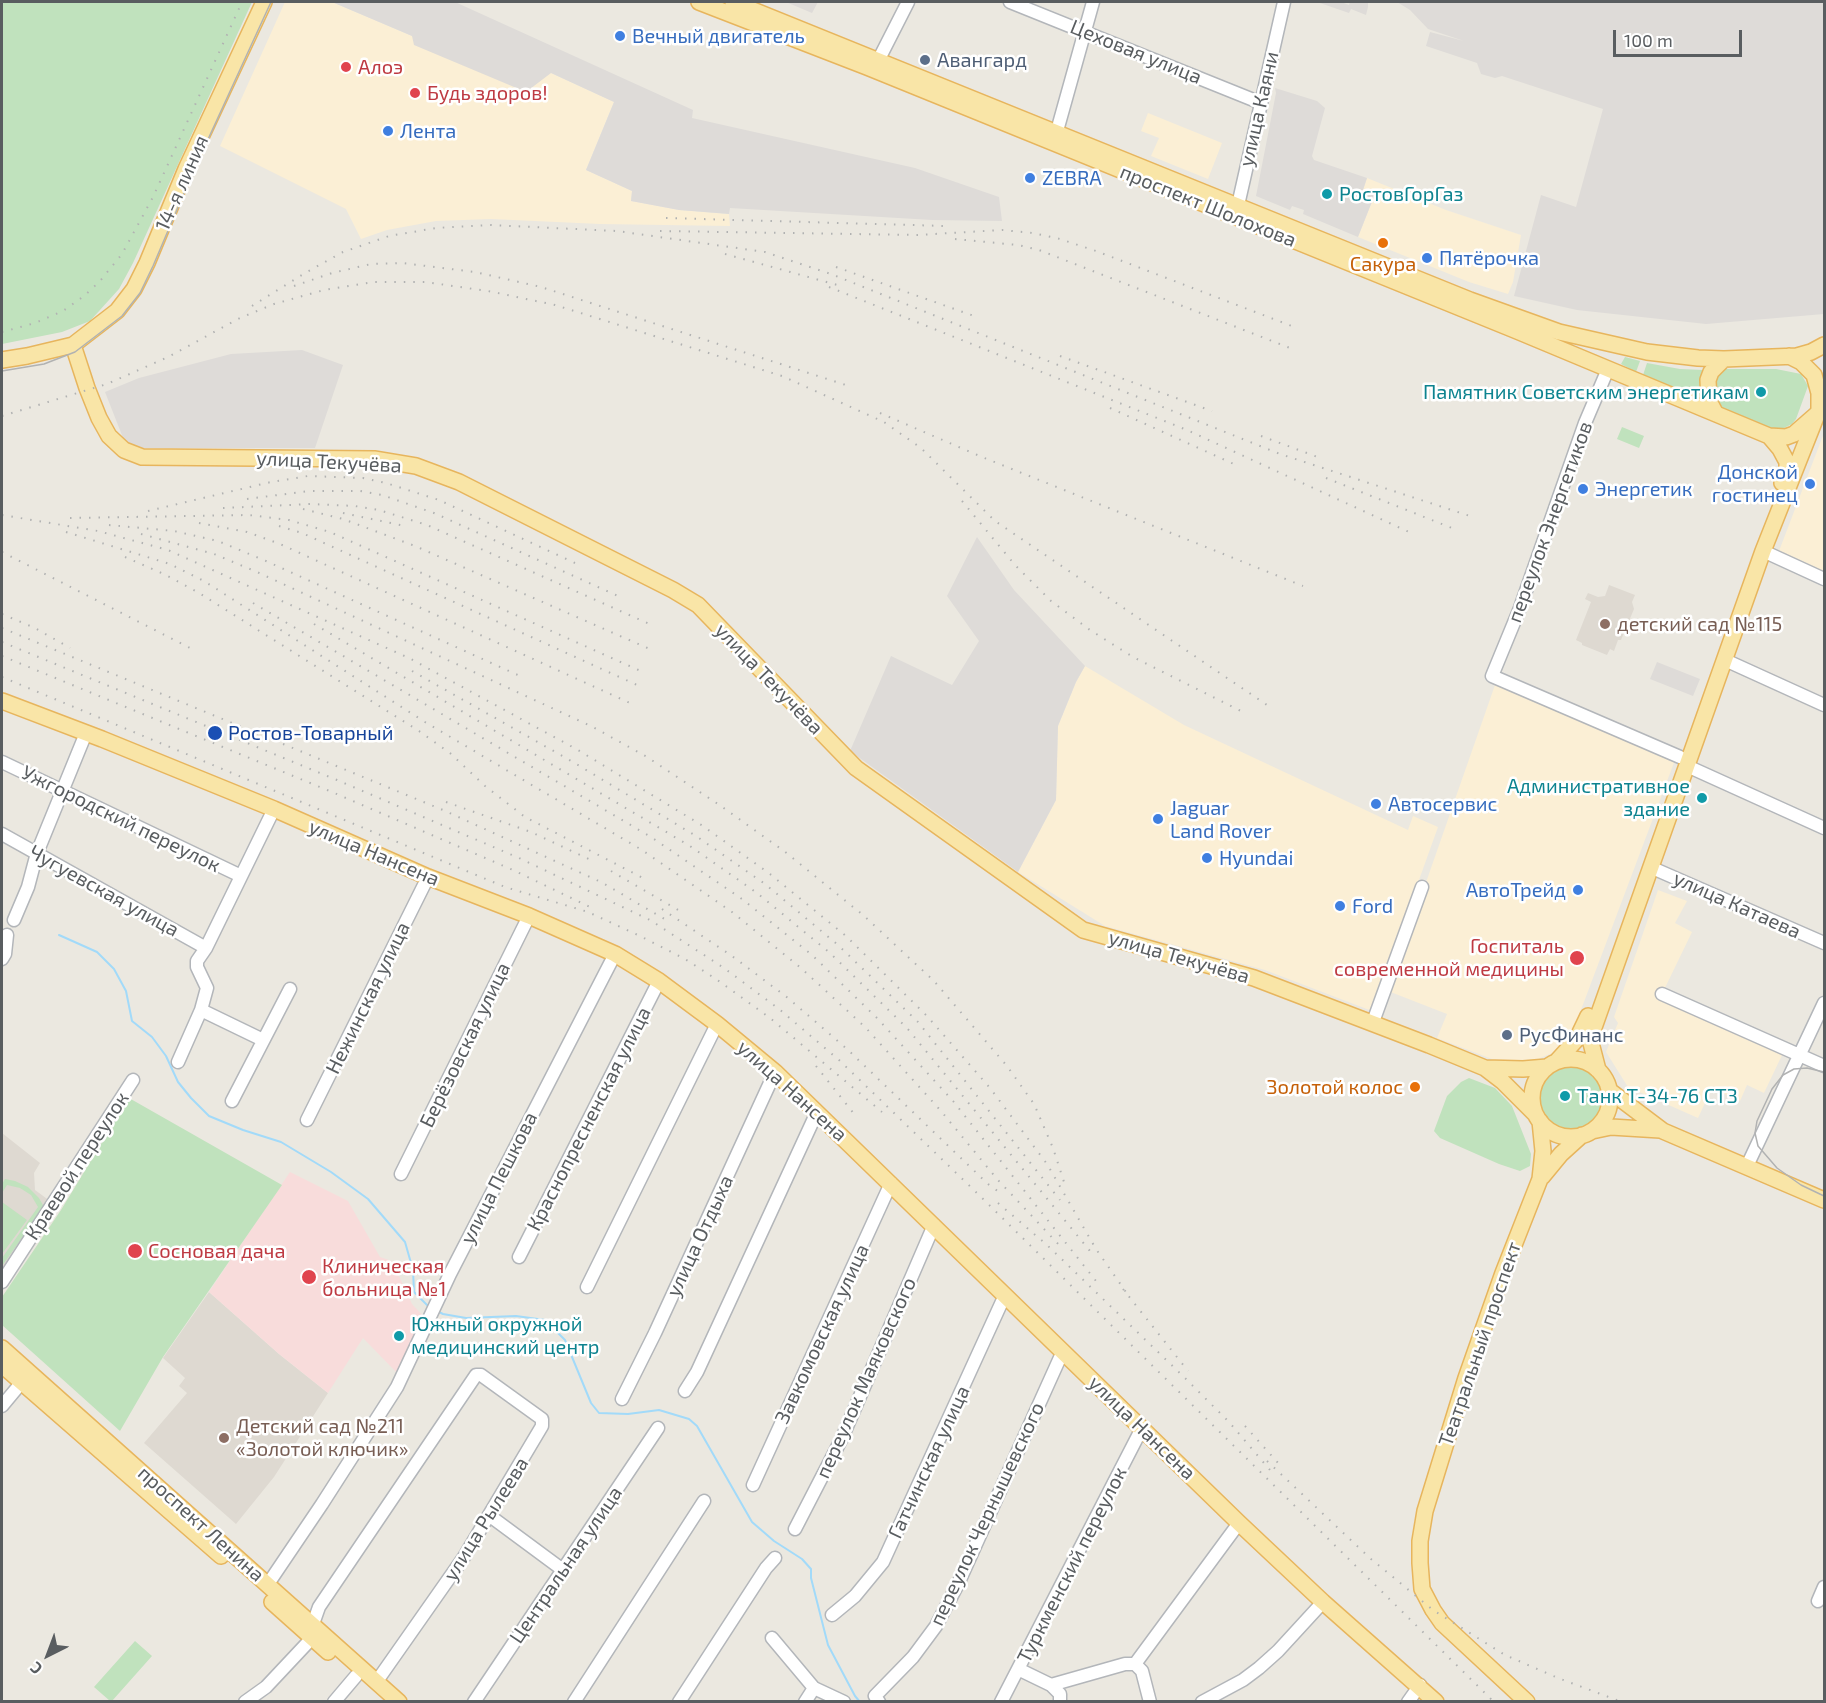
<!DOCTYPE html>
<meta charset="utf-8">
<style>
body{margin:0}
#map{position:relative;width:1826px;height:1703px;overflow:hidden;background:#ebe8e0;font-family:"Exo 2",sans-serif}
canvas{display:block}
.frame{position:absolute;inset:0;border:3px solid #595d60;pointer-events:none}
.north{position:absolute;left:18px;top:1625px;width:60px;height:60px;-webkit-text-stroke:4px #fff;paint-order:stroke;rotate:222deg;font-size:16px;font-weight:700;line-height:24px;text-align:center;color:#595d60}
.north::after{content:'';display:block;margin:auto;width:21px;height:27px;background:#595d60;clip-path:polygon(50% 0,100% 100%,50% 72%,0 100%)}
.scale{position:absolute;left:1613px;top:30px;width:129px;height:27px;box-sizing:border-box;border:3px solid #595d60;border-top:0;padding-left:8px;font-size:18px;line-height:21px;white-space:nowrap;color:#595d60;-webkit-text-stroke:4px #fff;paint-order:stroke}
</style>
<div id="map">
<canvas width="1826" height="1703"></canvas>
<div class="frame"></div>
<div class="north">С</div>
<div class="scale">100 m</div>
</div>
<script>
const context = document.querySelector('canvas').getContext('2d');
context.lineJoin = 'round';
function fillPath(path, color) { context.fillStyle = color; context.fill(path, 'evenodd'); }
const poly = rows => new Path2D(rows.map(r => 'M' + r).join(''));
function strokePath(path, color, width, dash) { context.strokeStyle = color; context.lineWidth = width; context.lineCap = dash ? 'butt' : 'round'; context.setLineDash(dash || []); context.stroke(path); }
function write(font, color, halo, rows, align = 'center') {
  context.font = font + ' "Exo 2",sans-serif'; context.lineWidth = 5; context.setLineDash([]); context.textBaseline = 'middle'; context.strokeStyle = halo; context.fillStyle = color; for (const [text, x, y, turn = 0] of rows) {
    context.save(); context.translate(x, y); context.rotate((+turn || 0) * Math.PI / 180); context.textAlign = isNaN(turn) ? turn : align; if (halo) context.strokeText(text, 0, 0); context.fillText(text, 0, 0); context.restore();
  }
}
const commercial = poly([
 [285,2,332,2,412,36,551,73,614,102,586,170,632,191,631,201,679,210,729,214,730,226,600,224,491,219,436,221,387,230,361,239,346,209,220,146],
 [1148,113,1222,143,1208,179,1151,156,1159,138,1141,131],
 [1367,178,1446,210,1521,235,1513,282,1508,294,1469,282,1358,237,1375,194,1363,190],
 [1824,433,1824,571,1779,551],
 [1085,666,1184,725,1408,830,1413,816,1438,827,1372,1011,1265,970,1105,926,1018,872,1056,800,1058,726,1076,682],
 [1495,685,1675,760,1567,1047,1540,1058,1526,1072,1437,1038,1447,1014,1388,991],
 [1658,890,1687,901,1675,923,1692,932,1662,994,1783,1053,1764,1093,1747,1085,1740,1101,1712,1088,1698,1118,1628,1087,1606,1052,1618,1023,1614,1017]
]);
const industrial = poly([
 [332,2,455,2,693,110,692,118,915,168,999,197,1002,221,932,220,730,208,729,214,679,210,631,201,632,191,586,170,614,102,551,73,526,92,414,45,412,36],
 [786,2,818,2,812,13],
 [1317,2,1341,2,1349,5,1350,2,1368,2,1368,7,1366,15,1351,9,1349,13],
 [1397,2,1824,2,1824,314,1706,324,1577,310,1514,296,1541,195,1576,207,1603,109,1502,76,1495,78,1481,74,1477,63,1426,46,1430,32,1464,41,1428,29,1410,10],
 [1275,88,1317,101,1325,108,1312,156,1314,160,1367,178,1363,190,1375,194,1358,237,1303,214,1304,210,1292,206,1290,210,1256,196,1276,93],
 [302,350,343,365,315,448,127,448,105,392,139,378,231,354],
 [977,537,1014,590,1085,666,1076,682,1058,726,1056,800,1018,872,850,751,891,656,952,685,979,641,947,596],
 [1657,662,1700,679,1693,696,1650,679]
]);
const education = poly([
 [1609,585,1635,595,1632,602,1634,609,1621,640,1618,640,1614,651,1610,649,1607,655,1582,645,1582,643,1576,640,1591,602,1585,599,1588,593,1598,597,1605,596],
 [2,1133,40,1163,34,1173,35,1190,50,1201,2,1272],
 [209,1292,279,1354,328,1393,274,1477,236,1524,144,1443,187,1393,179,1386,185,1378,163,1358]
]);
const medical = poly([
 [290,1172,348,1201,380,1257,392,1261,412,1304,423,1316,397,1373,363,1338,328,1393,279,1354,209,1292]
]);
const green = poly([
 [2,2,252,2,133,263,119,289,90,321,62,332,2,344],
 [1625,357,1640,361,1636,372,1621,364],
 [1647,363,1680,369,1704,370,1700,383,1700,399,1643,375],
 [1725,369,1776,369,1801,374,1808,386,1796,419,1792,424,1782,429,1770,429,1722,409,1716,404,1713,381,1719,372],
 [1622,427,1644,436,1639,448,1617,439],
 '1537 1099a33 33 0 1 1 66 0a33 33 0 1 1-66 0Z',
 [1469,1078,1495,1088,1512,1106,1531,1154,1530,1166,1520,1171,1499,1164,1440,1138,1434,1131,1447,1096,1461,1082],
 [129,1098,282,1185,163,1357,120,1431,2,1325,2,1297,61,1210],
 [5,1179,15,1181,28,1187,39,1198,44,1207,2,1266,2,1258,38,1207,31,1195,20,1188,7,1185,2,1193,2,1184],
 [2,1202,27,1220,2,1254],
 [135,1641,152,1656,112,1701,110,1701,94,1687]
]);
const stream = poly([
 [59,935,97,952,114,969,126,991,132,1021,152,1037,166,1056,178,1082,191,1098,209,1116,243,1130,281,1142,331,1172,368,1199,405,1242,413,1270,414,1292,429,1307],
 [437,1311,443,1314,466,1318,516,1316,545,1320,565,1340,591,1403,599,1413,628,1414,659,1410,689,1419,697,1426,752,1522,774,1541,802,1559,811,1569,811,1578,828,1645,855,1696,860,1702]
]);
const minor = poly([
 [1010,2,1261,103],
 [879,59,908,2],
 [1057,131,1093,2],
 [1236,214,1284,2],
 [1608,369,1585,423,1520,608,1492,676,1680,757],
 [1763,551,1824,579],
 [1725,660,1824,705],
 [2,762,241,876],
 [1687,766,1824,828],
 [2,834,206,948],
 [1650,867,1824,943],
 [14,920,28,887,37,853,86,733],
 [2,959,5,954,7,935],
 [1662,994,1824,1066],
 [201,1010,263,1040],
 [1373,1022,1422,887],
 [178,1062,201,1010,207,988,197,967,197,961,206,948,274,809],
 [232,1101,290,989],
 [307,1120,428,877],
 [1747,1166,1824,1003],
 [401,1174,529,916],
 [519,1257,659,981],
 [2,1282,133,1080],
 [587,1287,717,1024],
 [685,1391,697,1372,817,1112],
 [622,1399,655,1333,775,1072],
 [2,1406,22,1382],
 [753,1485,891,1183],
 [490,1516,563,1570],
 [795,1529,842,1438,934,1225],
 [268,1584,322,1504,397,1387,450,1274,615,954],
 [1818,1601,1824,1587],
 [832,1615,855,1596,883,1562,1005,1295],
 [313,1624,319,1607,476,1375,481,1375,542,1419,542,1426,464,1557,377,1681],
 [772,1638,814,1688,844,1702],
 [1135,1664,1239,1523],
 [1018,1669,1051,1685,1125,1664,1135,1664,1142,1671,1150,1702],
 [1051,1685,1060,1694,1060,1702],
 [245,1702,266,1687,312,1638],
 [334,1702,356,1676],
 [474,1702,658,1428],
 [574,1702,704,1501],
 [679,1702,766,1568,775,1558],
 [805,1702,814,1688],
 [879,1702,875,1696,913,1657,936,1626,958,1584,1063,1351],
 [1001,1702,1142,1428],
 [1202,1702,1243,1680,1259,1668,1278,1651,1323,1602],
 [1408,1702,1420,1685]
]);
const major = poly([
 [699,2,867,67,1517,331,1769,436,1786,437,1794,434,1818,413],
 [733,2,1470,300,1559,332,1647,352,1698,358,1724,359,1797,356,1811,352,1824,345],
 [73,345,87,388,99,418,109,436,124,450,142,457,374,459,416,466,459,482,673,590,698,605,856,768,1083,930,1254,978,1429,1045,1485,1068,1502,1081,1536,1115],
 [1789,356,1801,362,1814,375,1819,393,1819,409],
 [2,360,27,356,73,345,117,311,134,289,147,263,186,169,264,2],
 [1716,414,1709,401,1708,380,1711,372,1724,359],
 [1769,436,1780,449,1787,462,1787,471,1782,483],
 [2,701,102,739,274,809,428,877,529,916,615,954,659,981,717,1024,775,1072,1239,1523,1323,1602,1436,1702],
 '1532 1098a39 39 0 1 1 78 0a39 39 0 1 1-78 0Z',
 [1556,1062,1577,1039,1588,1016],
 [1485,1068,1523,1069,1547,1067],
 [1598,1070,1591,1043,1592,1033,1763,551,1824,397],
 [1610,1091,1663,1131,1824,1200],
 [1592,1131,1611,1127,1660,1130],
 [1542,1177,1561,1154,1582,1135],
 [2,1348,399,1702],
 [2,1365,221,1556],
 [272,1602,328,1652],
 [1527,1702,1442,1623,1433,1610,1422,1589,1420,1563,1420,1541,1425,1511,1466,1378,1503,1273,1540,1179,1543,1151,1540,1121]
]);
const tram = poly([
 [2,371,44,364,75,352,122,316,140,293,153,266,193,172,271,2],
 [1824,1072,1807,1068,1794,1069,1783,1075,1772,1089,1757,1121,1755,1133,1758,1146,1777,1168,1801,1185,1824,1196]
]);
const rail = poly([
 [666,218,945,226],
 [660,231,917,235,1002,230,1033,233,1060,239,1096,251,1297,328],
 [955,239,1018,245,1039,250,1290,348],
 [725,254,841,286],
 [836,267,977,317],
 [294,286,332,273,371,264,402,263,475,272,541,287,849,386],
 [829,287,1187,430,1409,532],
 [252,306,305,273,343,252,389,236,436,228,490,225,617,231,765,252,831,274,1280,454,1470,516],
 [2,332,35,323,63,311,84,296,100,281,122,254,153,197,242,2],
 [1060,356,1212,411],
 [1110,408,1236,465],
 [880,413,982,457,1303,586],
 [2,416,107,384,168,357,240,318,274,304,324,290,373,282,425,282,488,291,555,305,782,376,884,422,921,448,995,521,1267,705],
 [1261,436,1323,459],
 [1326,478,1457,530],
 [247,499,309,491,360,491,382,495,434,513,618,596],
 [962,501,1015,565,1051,601,1090,630,1133,657,1243,712],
 [223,508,310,504,355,506,379,510,427,525,654,626],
 [303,509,343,519,415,546,652,650],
 [148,511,271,482,308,476,363,478,386,483,439,500,575,563],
 [343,513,405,526],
 [2,515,98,531,168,550,409,658,578,750,703,826,770,874,846,936,927,1016,990,1088,1047,1164,1096,1249,1128,1295],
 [70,518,249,515,289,520,330,532,643,672],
 [199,523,247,532,280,544,630,703],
 [109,525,174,531,218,541,266,561,520,676],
 [279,526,302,533,637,685],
 [66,532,170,564,204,581,425,722,642,850,732,912,801,968,866,1028,941,1111,997,1179,1061,1247],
 [141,534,214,554,257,572,593,727,647,757,718,804,784,851,863,915,934,981,1007,1066,1034,1104,1053,1148,1064,1182],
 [2,552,194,650],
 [125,557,166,575,199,593,419,731,450,753,485,786,525,817,643,878],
 [253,603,651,837,742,899,812,955,877,1018,953,1101,1100,1286],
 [2,614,35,628,70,648],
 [314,624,690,846,757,893,830,953,907,1028,1090,1251],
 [2,628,443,810,601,882,668,921],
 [2,642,337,780,519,858,650,920,724,968,779,1009,839,1060,979,1195,1494,1702],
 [2,656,332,792,513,870,590,907],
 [412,671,573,762,696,836,765,884,838,945,918,1022,1060,1200],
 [2,677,505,887,588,912,640,936,685,959,716,979,770,1018,882,1112],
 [446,802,531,832,593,861],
 [611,871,678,910],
 [662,909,732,956,788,998,847,1049,988,1184,999,1192],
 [816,1066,855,1115],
 [998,1203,1047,1245,1185,1378,1229,1422,1270,1470],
 [1123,1289,1188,1371],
 [1245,1426,1279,1464],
 [1267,1461,1371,1559,1433,1610,1505,1655,1558,1678,1622,1702]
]);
const markers = [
 [620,36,6,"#3f7fe0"],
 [925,60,6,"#5c6f8a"],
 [346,67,6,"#e0444e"],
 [415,93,6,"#e0444e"],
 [388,131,6,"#3f7fe0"],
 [1030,178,6,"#3f7fe0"],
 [1327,194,6,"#0f9aa8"],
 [1383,243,6,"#e8710a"],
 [1427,258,6,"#3f7fe0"],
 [1761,392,6,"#0f9aa8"],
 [1810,484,6,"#3f7fe0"],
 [1583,489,6,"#3f7fe0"],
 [1605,624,6,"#8d6e63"],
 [215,733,8,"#1a4fb4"],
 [1702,798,6,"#0f9aa8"],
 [1376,804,6,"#3f7fe0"],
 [1158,819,6,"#3f7fe0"],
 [1207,858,6,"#3f7fe0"],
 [1578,890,6,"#3f7fe0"],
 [1340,906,6,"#3f7fe0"],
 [1577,958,8,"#e0444e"],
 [1507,1035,6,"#5c6f8a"],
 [1415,1087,6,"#e8710a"],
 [1565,1096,6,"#0f9aa8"],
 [135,1251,8,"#e0444e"],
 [309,1277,8,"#e0444e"],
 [399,1336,6,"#0f9aa8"],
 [224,1438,6,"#8d6e63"]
];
const shopNames = [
 ["Вечный двигатель",632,36],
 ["Лента",400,131],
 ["ZEBRA",1042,178],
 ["Пятёрочка",1439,258],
 ["Донской",1798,472,"right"],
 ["гостинец",1798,495,"right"],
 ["Энергетик",1595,489],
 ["Автосервис",1388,804],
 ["Jaguar",1170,808],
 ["Land Rover",1170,831],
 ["Hyundai",1219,858],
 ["АвтоТрейд",1566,890,"right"],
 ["Ford",1352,906]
];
const streetNames = [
 ["Цеховая улица",1136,52,22],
 ["улица Каяни",1259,109,-77],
 ["14-я линия",182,183,-66],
 ["проспект Шолохова",1208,206,22],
 ["улица Текучёва",329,462,3],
 ["переулок Энергетиков",1550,522,-70],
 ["улица Текучёва",769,679,46],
 ["Ужгородский переулок",121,819,26],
 ["улица Нансена",374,853,23],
 ["Чугуевская улица",104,891,29],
 ["улица Катаева",1737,905,24],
 ["улица Текучёва",1179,957,16],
 ["Нежинская улица",368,998,-64],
 ["Берёзовская улица",465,1045,-64],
 ["улица Нансена",792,1091,42],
 ["Краснопресненская улица",589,1119,-63],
 ["Краевой переулок",77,1166,-57],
 ["улица Пешкова",499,1178,-63],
 ["улица Отдыха",700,1236,-65],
 ["Завкомовская улица",822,1334,-65],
 ["Театральный проспект",1480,1344,-71],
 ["переулок Маяковского",866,1378,-66],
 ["улица Нансена",1142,1428,44],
 ["Гатчинская улица",929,1462,-65],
 ["переулок Чернышевского",987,1514,-65],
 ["улица Рылеева",486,1519,-58],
 ["проспект Ленина",201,1524,42],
 ["Центральная улица",566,1565,-56],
 ["Туркменский переулок",1072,1565,-63]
];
const serviceNames = [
 ["Авангард",937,60],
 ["РусФинанс",1519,1035]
];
const healthNames = [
 ["Алоэ",358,67],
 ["Будь здоров!",427,93],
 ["Госпиталь",1564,946,"right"],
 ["современной медицины",1564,969,"right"],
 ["Сосновая дача",148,1251],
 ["Клиническая",322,1266],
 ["больница №1",322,1289]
];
const cultureNames = [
 ["РостовГорГаз",1339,194],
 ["Памятник Советским энергетикам",1749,392,"right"],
 ["Административное",1690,786,"right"],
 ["здание",1690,809,"right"],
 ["Танк Т-34-76 СТЗ",1577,1096],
 ["Южный окружной",411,1324],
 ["медицинский центр",411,1347]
];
const foodNames = [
 ["Сакура",1383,264],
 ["Золотой колос",1403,1087,"right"]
];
const educationNames = [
 ["детский сад №115",1617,624],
 ["Детский сад №211",236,1426],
 ["«Золотой ключик»",236,1449]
];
const transitNames = [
 ["Ростов-Товарный",228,733]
];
fillPath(commercial, '#fbefd5');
fillPath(industrial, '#dedbd8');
fillPath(education, '#ded9d1');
fillPath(medical, '#f8dcdb');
fillPath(green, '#c0e2bd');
strokePath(stream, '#a2daf9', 2);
strokePath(minor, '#b3b6ba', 15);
strokePath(major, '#e7b55d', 18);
strokePath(minor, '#fff', 12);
strokePath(major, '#f9e5a7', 15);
strokePath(tram, '#b1b2b2', 1.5);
strokePath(rail, '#b1b2b2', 2, [1.5, 8]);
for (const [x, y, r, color] of markers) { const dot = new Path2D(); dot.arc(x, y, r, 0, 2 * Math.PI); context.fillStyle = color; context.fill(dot); strokePath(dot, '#fff', 2); }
write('20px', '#366cbe', '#fff', shopNames, 'left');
write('20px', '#595d60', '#fff', streetNames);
write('20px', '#4e5e75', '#fff', serviceNames, 'left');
write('20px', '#be3a42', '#fff', healthNames, 'left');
write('20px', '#0d838f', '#fff', cultureNames, 'left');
write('20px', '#c56008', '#fff', foodNames);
write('20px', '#785e54', '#fff', educationNames, 'left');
write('20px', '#164399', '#fff', transitNames, 'left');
</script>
